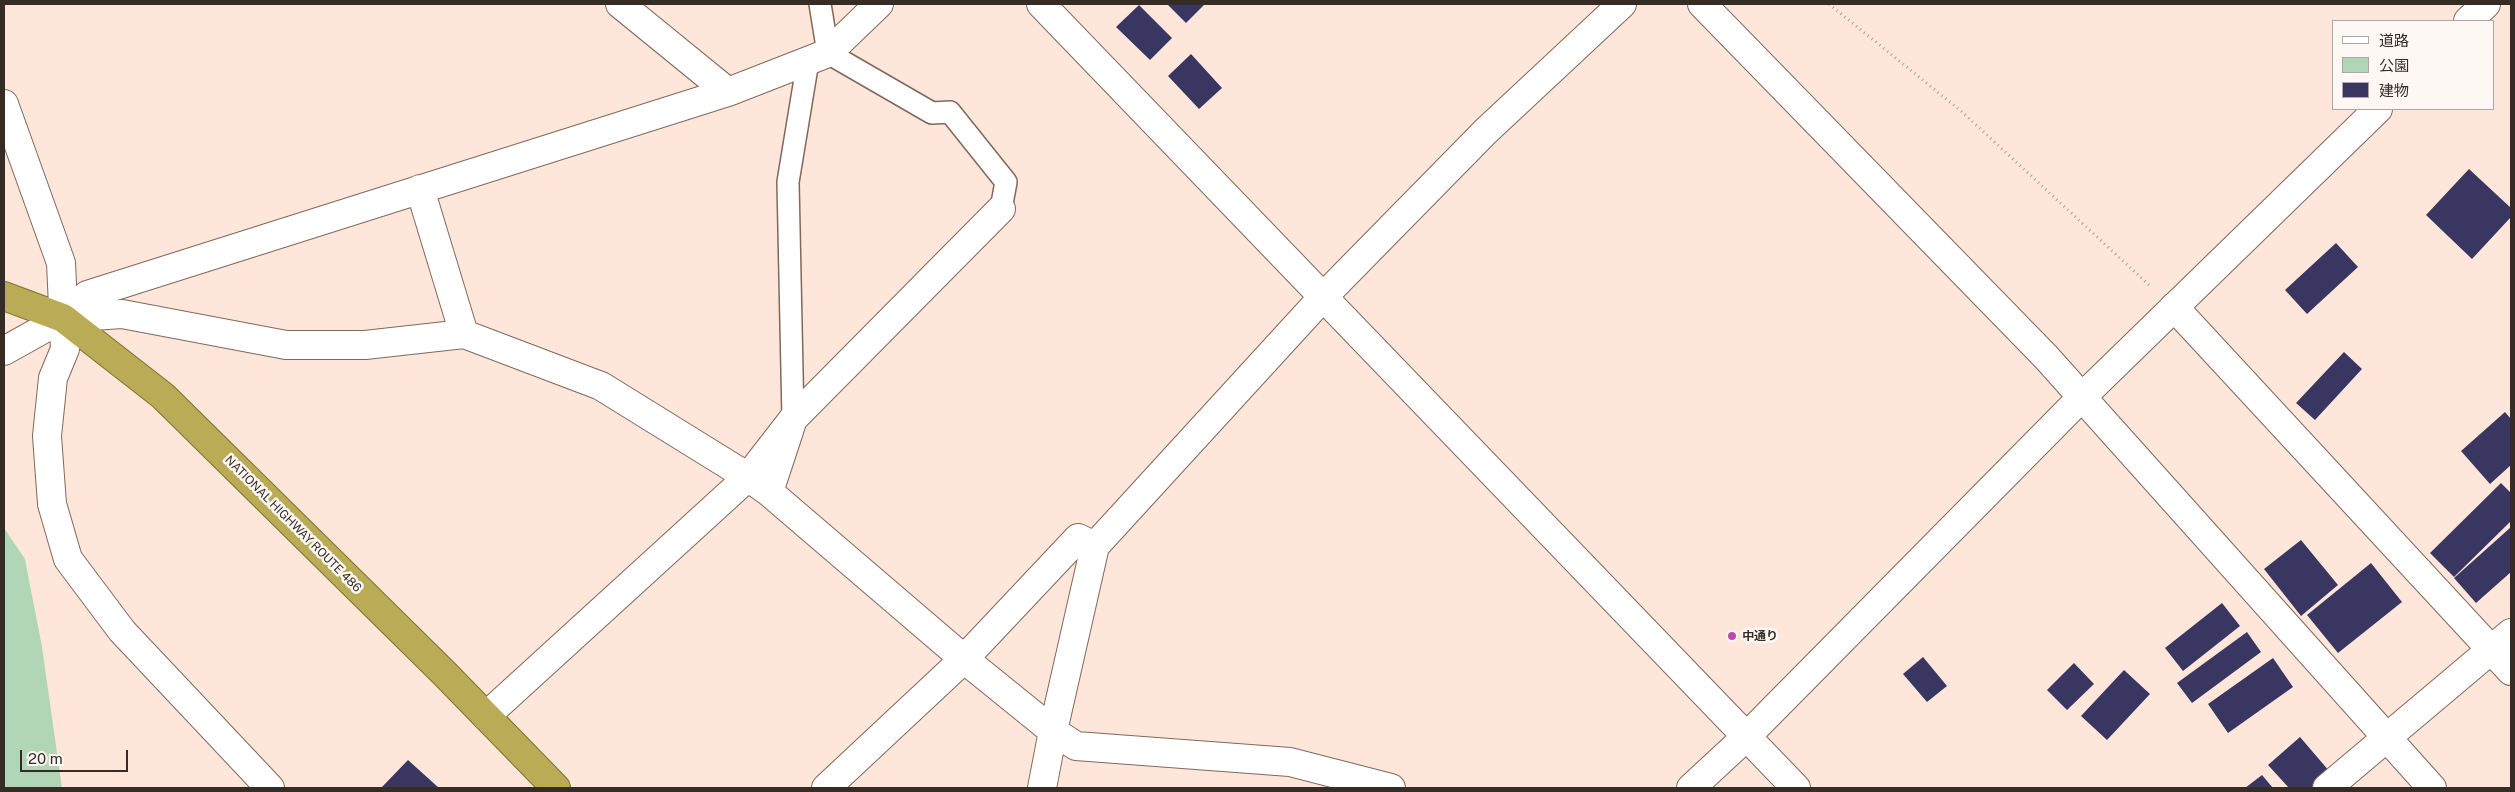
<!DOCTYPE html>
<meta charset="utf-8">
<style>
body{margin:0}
#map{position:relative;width:2515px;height:792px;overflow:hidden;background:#fee7da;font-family:"Public Sans","Noto Sans JP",sans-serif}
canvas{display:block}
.frame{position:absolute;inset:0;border:5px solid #362c26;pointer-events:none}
.legend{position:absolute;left:2332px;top:20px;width:162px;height:90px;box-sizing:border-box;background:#fef8f5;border:1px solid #aea6a2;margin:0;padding:6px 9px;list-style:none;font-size:15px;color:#362c26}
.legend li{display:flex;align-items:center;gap:10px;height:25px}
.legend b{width:25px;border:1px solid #aea6a2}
.scale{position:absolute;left:20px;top:750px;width:108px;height:22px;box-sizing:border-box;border:2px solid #362c26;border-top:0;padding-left:6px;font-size:15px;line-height:18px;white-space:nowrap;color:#362c26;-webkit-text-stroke:4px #fef8f5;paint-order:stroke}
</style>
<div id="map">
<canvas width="2515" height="792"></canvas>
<div class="frame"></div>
<ul class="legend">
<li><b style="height:6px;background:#fff"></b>道路</li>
<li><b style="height:14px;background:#b1d6b7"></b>公園</li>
<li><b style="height:14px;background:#393662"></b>建物</li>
</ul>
<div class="scale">20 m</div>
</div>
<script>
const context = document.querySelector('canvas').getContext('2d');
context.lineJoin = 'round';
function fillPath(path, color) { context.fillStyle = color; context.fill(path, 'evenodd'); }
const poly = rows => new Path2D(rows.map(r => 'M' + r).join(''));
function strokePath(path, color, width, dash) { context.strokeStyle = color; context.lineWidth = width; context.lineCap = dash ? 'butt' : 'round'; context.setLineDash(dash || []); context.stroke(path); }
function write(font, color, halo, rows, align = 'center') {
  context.font = font + ' "Public Sans","Noto Sans JP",sans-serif'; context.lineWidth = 5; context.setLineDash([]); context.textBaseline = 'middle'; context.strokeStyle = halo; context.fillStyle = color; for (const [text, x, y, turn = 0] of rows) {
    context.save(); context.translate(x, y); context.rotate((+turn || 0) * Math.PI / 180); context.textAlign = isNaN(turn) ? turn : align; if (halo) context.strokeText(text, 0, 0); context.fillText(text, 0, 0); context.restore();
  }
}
const green = poly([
 [4,528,25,559,42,647,62,788,4,788]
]);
const building = poly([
 [1167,4,1205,4,1186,23],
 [1139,5,1172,38,1150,60,1116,27],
 [1191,54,1222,88,1199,109,1168,76],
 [2469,169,2511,208,2511,217,2472,259,2426,215],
 [2336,243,2358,267,2307,314,2285,290],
 [2344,352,2362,369,2315,420,2296,403],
 [2505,412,2511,419,2511,465,2490,484,2461,451],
 [2501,483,2511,493,2511,521,2454,577,2430,553],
 [2511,527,2511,572,2476,603,2454,578],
 [2301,540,2338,585,2301,616,2264,569],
 [2371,563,2402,602,2338,653,2307,615],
 [2222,603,2240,626,2183,671,2165,648],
 [2247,632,2261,652,2192,703,2177,683],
 [1923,657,1947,686,1927,702,1903,674],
 [2273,658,2293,687,2228,733,2208,704],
 [2074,663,2094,684,2067,710,2047,690],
 [2124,670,2150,694,2107,740,2081,716],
 [2300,737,2330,772,2311,788,2289,788,2268,765],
 [408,760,439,788,381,788],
 [2262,775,2273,788,2245,788]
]);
const path = poly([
 [1829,4,1961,111,2149,285]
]);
const service = poly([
 [820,4,828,53,932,113,950,112,1006,182,1001,209],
 [793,419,788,182,808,61]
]);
const minor = poly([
 [620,4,728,92],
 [1702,4,2046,357,2432,788],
 [4,104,61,263,65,349,53,378,47,436,52,504,68,559,122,631,270,788],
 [420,189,464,334],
 [2174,307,2511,671],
 [63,318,122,314,286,345,365,345,464,334,601,386,748,477,769,492],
 [4,351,63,318,87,295,728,92,828,53,879,4],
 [793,419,769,492,964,659,1053,731,1076,746,1290,762,1391,788],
 [486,716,748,477,793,419,1001,209],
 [826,788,964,659,1078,538,1095,546],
 [1042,788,1053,731,1095,546,1323,297,1486,131,1622,4],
 [2327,788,2511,633]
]);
const tertiary = poly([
 [1041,4,1796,788],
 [2468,21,2486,4],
 [1691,788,1746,737,2081,398,2378,109]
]);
const trunk = poly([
 [4,296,63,318,163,396,444,673,556,788]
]);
const markers = [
 [1732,636,5,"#b94caa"]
];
const streetNames = [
 ["NATIONAL HIGHWAY ROUTE 486",293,524,45]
];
const poiNames = [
 ["中通り",1742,636]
];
fillPath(green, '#b1d6b7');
fillPath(building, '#393662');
strokePath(service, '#80685a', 24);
strokePath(minor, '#80685a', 30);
strokePath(tertiary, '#80685a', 30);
strokePath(trunk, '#81712a', 30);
strokePath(path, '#ae9c92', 3, [1, 4]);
strokePath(service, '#fff', 21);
strokePath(minor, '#fff', 28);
strokePath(tertiary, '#fff', 28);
strokePath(trunk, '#baab56', 28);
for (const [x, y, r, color] of markers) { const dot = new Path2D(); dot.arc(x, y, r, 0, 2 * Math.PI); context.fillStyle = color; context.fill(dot); strokePath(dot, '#fef8f5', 2); }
write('12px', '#362c26', '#fef8f5', streetNames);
write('bold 12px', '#362c26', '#fef8f5', poiNames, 'left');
</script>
